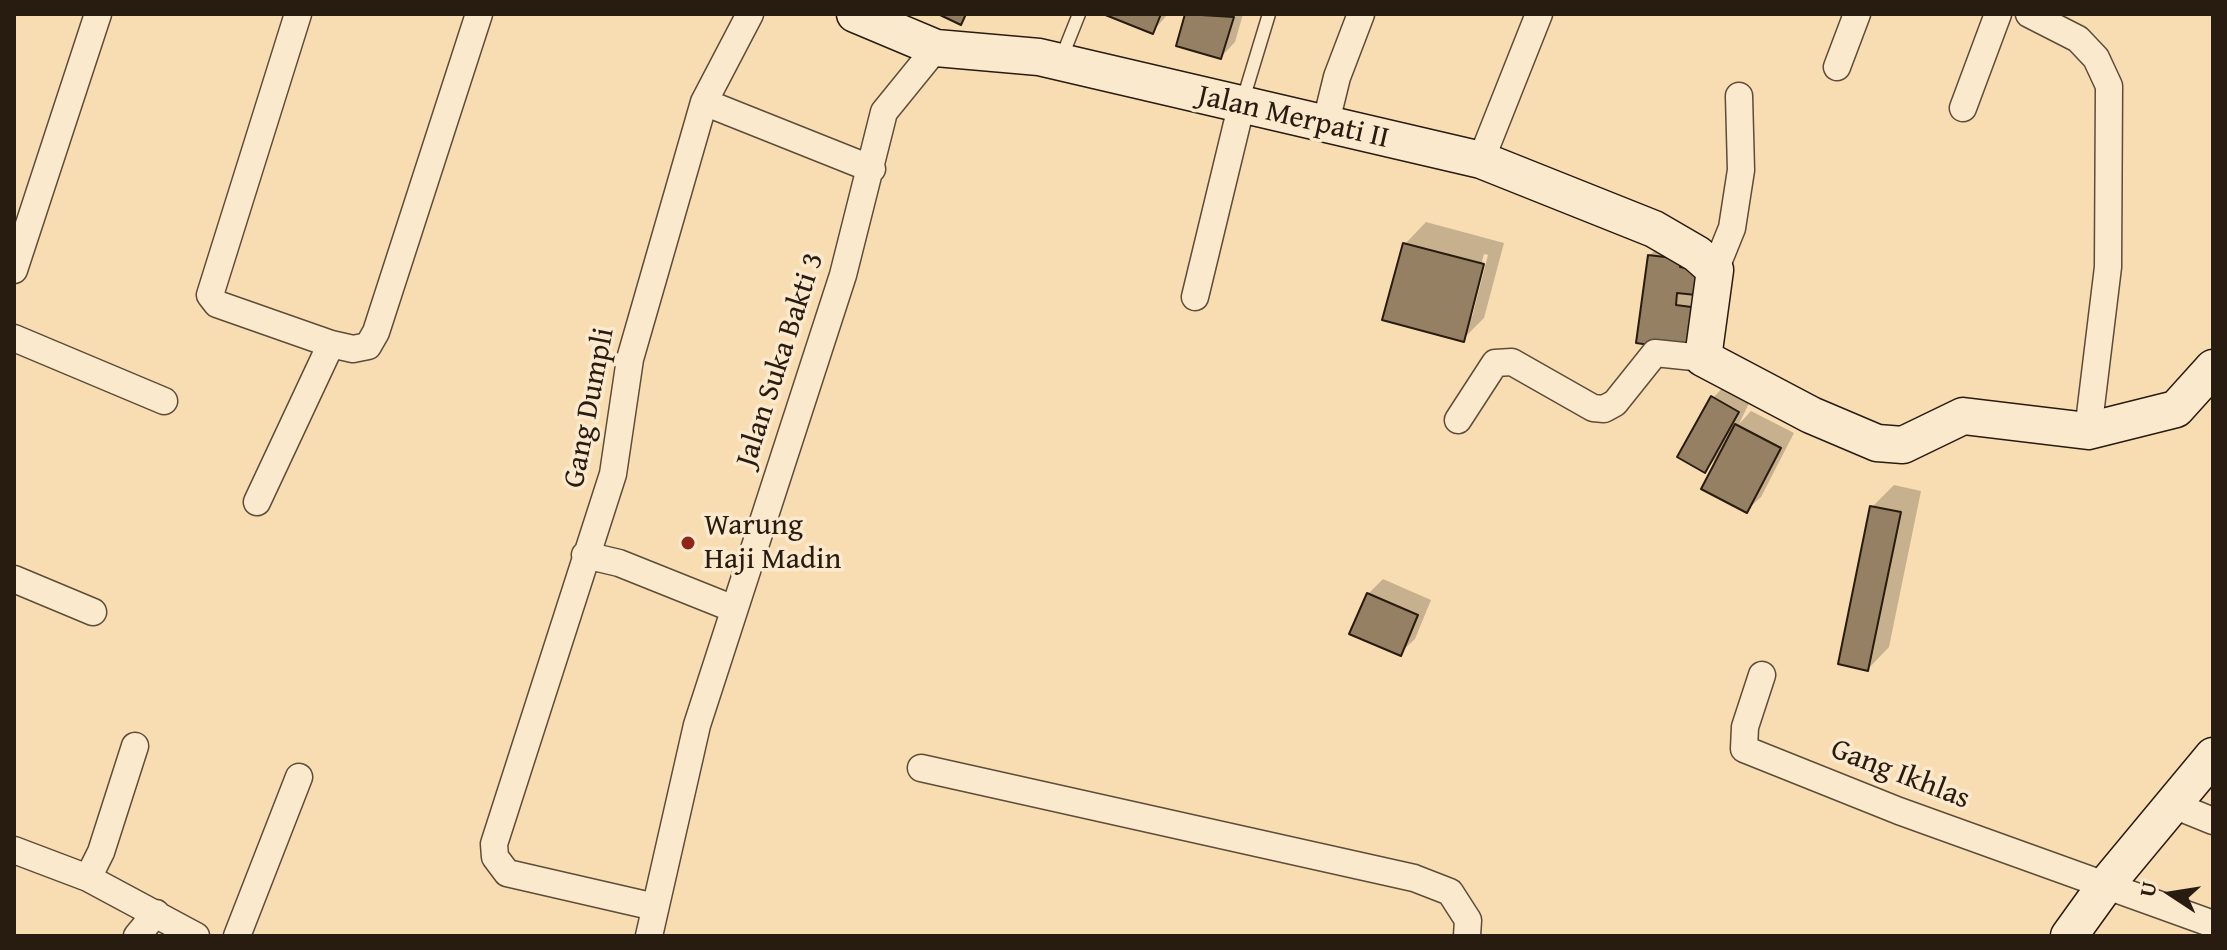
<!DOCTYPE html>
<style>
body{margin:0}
#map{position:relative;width:2227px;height:950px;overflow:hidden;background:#f9ddb2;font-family:"Gentium Book Plus",serif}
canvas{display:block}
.frame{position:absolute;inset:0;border:16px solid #281b10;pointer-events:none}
.north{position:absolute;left:2131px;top:854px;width:80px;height:80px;-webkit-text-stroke:6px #fbe9cd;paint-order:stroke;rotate:282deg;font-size:22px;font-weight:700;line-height:32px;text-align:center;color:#281b10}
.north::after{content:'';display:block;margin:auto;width:28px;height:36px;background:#281b10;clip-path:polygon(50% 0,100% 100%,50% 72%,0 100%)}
</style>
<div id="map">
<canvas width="2227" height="950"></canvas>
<div class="frame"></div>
<div class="north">U</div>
</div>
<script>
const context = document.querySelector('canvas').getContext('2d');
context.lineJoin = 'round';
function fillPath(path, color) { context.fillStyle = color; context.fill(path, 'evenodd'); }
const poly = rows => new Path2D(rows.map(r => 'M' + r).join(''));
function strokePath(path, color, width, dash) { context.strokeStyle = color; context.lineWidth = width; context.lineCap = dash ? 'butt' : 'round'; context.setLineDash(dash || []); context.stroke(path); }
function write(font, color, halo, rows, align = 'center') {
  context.font = font + ' "Gentium Book Plus",serif'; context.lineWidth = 7; context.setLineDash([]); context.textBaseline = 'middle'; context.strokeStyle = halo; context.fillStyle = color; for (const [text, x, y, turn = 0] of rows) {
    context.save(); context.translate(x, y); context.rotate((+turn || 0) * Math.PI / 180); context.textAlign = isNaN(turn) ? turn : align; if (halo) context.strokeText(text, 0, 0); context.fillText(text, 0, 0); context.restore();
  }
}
const shadow = poly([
 [1109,14,1168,14,1153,31],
 [1187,14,1243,14,1235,42,1221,57,1178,45],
 [1426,222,1504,243,1484,318,1463,339,1405,244],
 [1484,254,1488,255,1472,317,1468,317],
 [1665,241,1710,278,1692,349,1650,255],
 [1727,383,1752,397,1739,424,1751,411,1794,433,1761,497,1746,511,1721,454,1705,470,1713,398],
 [1894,485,1921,491,1889,647,1868,669,1872,507],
 [1383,579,1431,600,1415,639,1400,653,1368,594]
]);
const building = poly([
 [938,14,966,14,961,25,938,14],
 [1103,14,1161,14,1153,34,1103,14],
 [1185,14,1234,17,1221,59,1176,46,1185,14],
 [1403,243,1484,264,1464,342,1382,320,1403,243],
 [1648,255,1682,259,1680,267,1699,270,1696,295,1677,293,1676,305,1699,308,1693,351,1636,343,1648,255],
 [1711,396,1739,412,1705,473,1677,457,1711,396],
 [1735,424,1781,448,1747,513,1701,489,1735,424],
 [1870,506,1901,512,1868,671,1838,664,1870,506],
 [1367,593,1418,615,1401,656,1349,634,1367,593]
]);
const lane = poly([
 [1061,59,1079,14],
 [1242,103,1269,14]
]);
const street = poly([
 [298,14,210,295,217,304,331,344,353,349,368,346,376,332,479,14],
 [2029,14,2078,39,2096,58,2109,86,2108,267,2088,431],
 [1837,67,1857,14],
 [704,102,872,169],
 [1963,108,1998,14],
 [1325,126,1337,77,1361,14],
 [1481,160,1539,14],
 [14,270,98,14],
 [1715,270,1732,228,1741,170,1739,96],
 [1195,297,1241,107],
 [14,338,164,401],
 [1458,420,1495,363,1512,362,1593,408,1604,409,1615,403,1655,353,1703,358],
 [257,502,331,344],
 [585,555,619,563,734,609],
 [14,579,93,612],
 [1762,675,1745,727,1744,749,1899,811,2213,924],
 [921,768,1414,878,1450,892,1468,920,1467,936],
 [2171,804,2213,821],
 [14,850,88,878,196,936],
 [88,878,101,852,135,746],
 [655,907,507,873,495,857,494,844,613,474,630,359,704,102,750,14],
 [137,936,156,913],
 [237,936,299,777],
 [649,936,697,725,843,275,884,112,936,48]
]);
const secondary = poly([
 [855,14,936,48,1039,57,1481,160,1654,229,1697,254,1715,270,1703,358,1811,415,1877,443,1903,445,1963,416,2088,431,2176,409,2213,368],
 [2069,936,2105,886,2213,756]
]);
const markers = [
 [688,543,8,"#8f2418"]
];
const streetNames = [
 ["Jalan Merpati II",1293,118,13],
 ["Jalan Suka Bakti 3",781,360,-72],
 ["Gang Dumpli",590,408,-79],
 ["Gang Ikhlas",1900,775,21]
];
const poiNames = [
 ["Warung",704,526],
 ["Haji Madin",704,560]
];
fillPath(shadow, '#0003');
fillPath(building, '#958064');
strokePath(building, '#281b10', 2);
strokePath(lane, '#5c4c38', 15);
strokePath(street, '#5c4c38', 29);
strokePath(secondary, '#281b10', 39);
strokePath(lane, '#fbe9cd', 12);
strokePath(street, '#fbe9cd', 26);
strokePath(secondary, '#fbe9cd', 36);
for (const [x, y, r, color] of markers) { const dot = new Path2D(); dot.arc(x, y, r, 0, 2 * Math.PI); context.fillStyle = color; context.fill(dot); strokePath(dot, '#fbe9cd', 3); }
write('30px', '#281b10', '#fbe9cd', streetNames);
write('30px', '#281b10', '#fbe9cd', poiNames, 'left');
</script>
